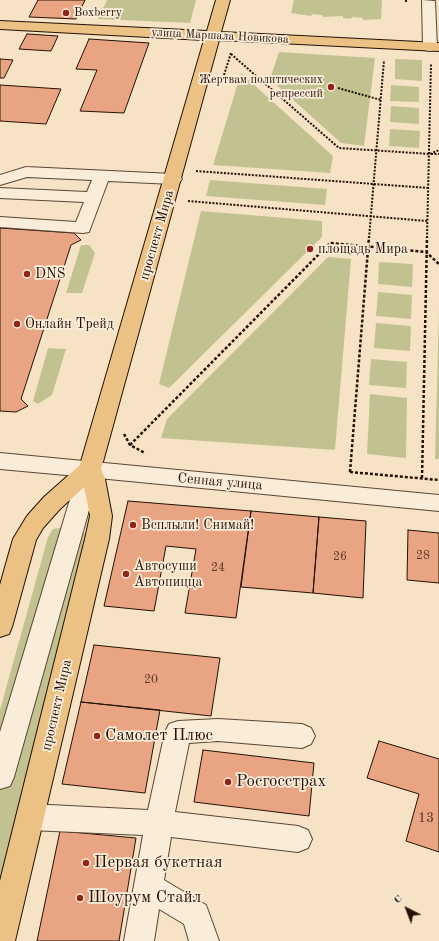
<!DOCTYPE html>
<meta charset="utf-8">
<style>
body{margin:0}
#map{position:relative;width:439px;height:941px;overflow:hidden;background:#f6e3c6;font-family:"Old Standard TT",serif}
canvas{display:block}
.north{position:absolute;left:387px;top:889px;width:40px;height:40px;-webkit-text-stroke:3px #f9edda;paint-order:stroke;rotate:318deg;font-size:11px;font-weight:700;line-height:16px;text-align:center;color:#251005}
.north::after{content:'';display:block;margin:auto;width:14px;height:18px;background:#251005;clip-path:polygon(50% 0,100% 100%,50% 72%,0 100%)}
</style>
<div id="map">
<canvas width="439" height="941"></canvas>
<div class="north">С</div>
</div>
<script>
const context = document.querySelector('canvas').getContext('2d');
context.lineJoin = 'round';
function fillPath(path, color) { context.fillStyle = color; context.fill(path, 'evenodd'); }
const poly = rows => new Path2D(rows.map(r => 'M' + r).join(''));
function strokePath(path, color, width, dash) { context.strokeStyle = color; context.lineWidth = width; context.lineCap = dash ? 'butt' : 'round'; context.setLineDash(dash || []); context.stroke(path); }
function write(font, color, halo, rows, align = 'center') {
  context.font = font + ' "Old Standard TT",serif'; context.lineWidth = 3.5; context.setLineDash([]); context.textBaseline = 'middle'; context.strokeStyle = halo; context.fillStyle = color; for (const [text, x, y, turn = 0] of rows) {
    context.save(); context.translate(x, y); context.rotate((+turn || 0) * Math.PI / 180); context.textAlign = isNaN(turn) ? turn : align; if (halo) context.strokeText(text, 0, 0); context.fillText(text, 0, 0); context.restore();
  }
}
const green = poly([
 [107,0,196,0,190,23,98,19],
 [294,0,382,0,381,19,363,20,363,18,352,17,351,19,343,18,343,16,323,17,322,15,312,14,311,16,291,13],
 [279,52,375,58,364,146,341,143,270,79],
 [395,59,422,60,422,81,395,79],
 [241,73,333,156,330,173,213,165],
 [391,85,419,87,419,102,390,101],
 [391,106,419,108,419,124,390,122],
 [390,129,420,131,419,148,389,146],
 [210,180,327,189,325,205,206,196],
 [201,211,322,221,322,237,169,388,159,384],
 [81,245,89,245,95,253,82,293,66,293],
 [328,257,351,259,335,450,161,438,167,419],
 [379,262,413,264,412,287,378,284],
 [378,292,412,295,411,319,376,316],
 [439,310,439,459,435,459],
 [376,323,411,326,410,351,374,348],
 [48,348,66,349,52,395,38,404,33,401],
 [371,359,407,362,406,388,369,385],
 [370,394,407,398,406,458,367,454],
 [78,525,88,538,0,889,0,710,48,537,53,529]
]);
const building = poly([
 [38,0,85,0,76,19,29,17,38,0],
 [27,34,58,36,51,51,19,49,27,34],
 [89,39,149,43,124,113,80,111,97,70,76,69,89,39],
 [0,59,13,60,4,78,0,78,0,59],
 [0,85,61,89,46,124,0,121,0,85],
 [0,228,74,233,81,240,71,245,21,399,28,406,16,412,0,411,0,228],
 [128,501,251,511,236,618,185,613,196,549,166,546,154,611,104,606,128,501],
 [251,511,319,517,313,593,241,587,251,511],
 [319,517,366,521,363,598,313,593,319,517],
 [408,530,439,533,439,583,407,580,408,530],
 [94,645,220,658,211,716,81,702,94,645],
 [81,702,160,710,145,793,62,784,81,702],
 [379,741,439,759,439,852,406,841,419,794,367,778,379,741],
 [203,750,314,763,309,816,194,802,203,750],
 [60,831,136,838,119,941,37,941,60,831]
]);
const pathFar1 = poly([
 [406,0,406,2],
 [231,54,339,148,430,154,439,150],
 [224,75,231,53],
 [338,88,381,100],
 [431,154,439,154],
 [196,171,429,188],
 [188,201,427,221],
 [369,238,384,60],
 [427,238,431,63]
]);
const path = poly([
 [124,434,130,445,145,453],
 [130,445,330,243,426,252,439,264],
 [350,472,439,480],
 [350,472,369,237],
 [422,478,427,237]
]);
const minor = poly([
 [422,0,435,1,437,47,435,50,430,51,425,50,423,47,422,0],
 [26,167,173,174,179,175,182,179,179,183,173,184,108,181,89,232,83,233,0,227,0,217,76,222,84,202,0,198,0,188,87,192,92,180,27,177,0,185,0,175,26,167],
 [0,453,439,495,439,511,98,478,14,777,10,786,0,789,0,732,77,476,0,469,0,453],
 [218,719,302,724,311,728,315,736,311,744,302,748,218,741,189,743,175,812,298,826,308,830,312,839,308,848,298,852,171,837,164,880,206,905,219,941,189,941,184,924,159,909,154,941,124,941,143,835,30,830,20,826,16,817,20,808,30,804,148,810,165,732,169,724,178,721,218,719]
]);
const major = poly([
 [216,0,230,0,221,32,439,43,439,51,219,40,101,469,105,479,112,516,109,539,15,941,0,941,0,881,85,539,90,516,84,487,60,509,43,528,36,540,12,627,9,634,0,637,0,585,13,539,27,516,44,497,80,465,204,40,0,29,0,21,207,31,216,0]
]);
const markers = [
 [66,13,4,"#8f2418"],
 [331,87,4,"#8f2418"],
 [310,249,4,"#8f2418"],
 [27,274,4,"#8f2418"],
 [17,324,4,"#8f2418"],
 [133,525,4,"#8f2418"],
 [126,574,4,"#8f2418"],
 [97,736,4,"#8f2418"],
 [228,782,4,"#8f2418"],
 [86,863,4,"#8f2418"],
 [80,898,4,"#8f2418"]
];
const farPoinames = [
 ["Boxberry",74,13],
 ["Жертвам политических",323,80,"right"],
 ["репрессий",323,94,"right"]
];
const farStreetnames = [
 ["улица Маршала Новикова",220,36,3]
];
const numberNames = [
 ["28",423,556],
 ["26",340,557],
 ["24",218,568],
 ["20",151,680]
];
const streetNames = [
 ["проспект Мира",157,235,-74],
 ["Сенная улица",220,482,5],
 ["проспект Мира",57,705,-77]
];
const poiNames = [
 ["площадь Мира",318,249],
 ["DNS",35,274],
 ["Онлайн Трейд",25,324],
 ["Всплыли! Снимай!",141,525],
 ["Автосуши",134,566],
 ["Автопицца",134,582]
];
const nearNumbernames = [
 ["13",426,818]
];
const nearPoinames = [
 ["Самолет Плюс",105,736],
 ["Росгосстрах",236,782],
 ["Первая букетная",94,863],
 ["Шоурум Стайл",88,898]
];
fillPath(green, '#c2c291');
fillPath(building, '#e9a583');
strokePath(building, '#251005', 1);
strokePath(minor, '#594535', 2);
strokePath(major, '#251005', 2);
strokePath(pathFar1, '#251005', 2, [2, 1.5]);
strokePath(path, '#251005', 2.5, [3, 2]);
fillPath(minor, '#f9edda');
fillPath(major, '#ebc283');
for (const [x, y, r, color] of markers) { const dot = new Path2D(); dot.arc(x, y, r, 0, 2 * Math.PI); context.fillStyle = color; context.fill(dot); strokePath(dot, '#f9edda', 1.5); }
write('12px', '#251005', '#f9edda', farPoinames, 'left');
write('12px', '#251005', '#f9edda', farStreetnames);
write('12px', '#563524', null, numberNames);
write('14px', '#251005', '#f9edda', streetNames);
write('14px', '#251005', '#f9edda', poiNames, 'left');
write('14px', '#563524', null, nearNumbernames);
write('17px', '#251005', '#f9edda', nearPoinames, 'left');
</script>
